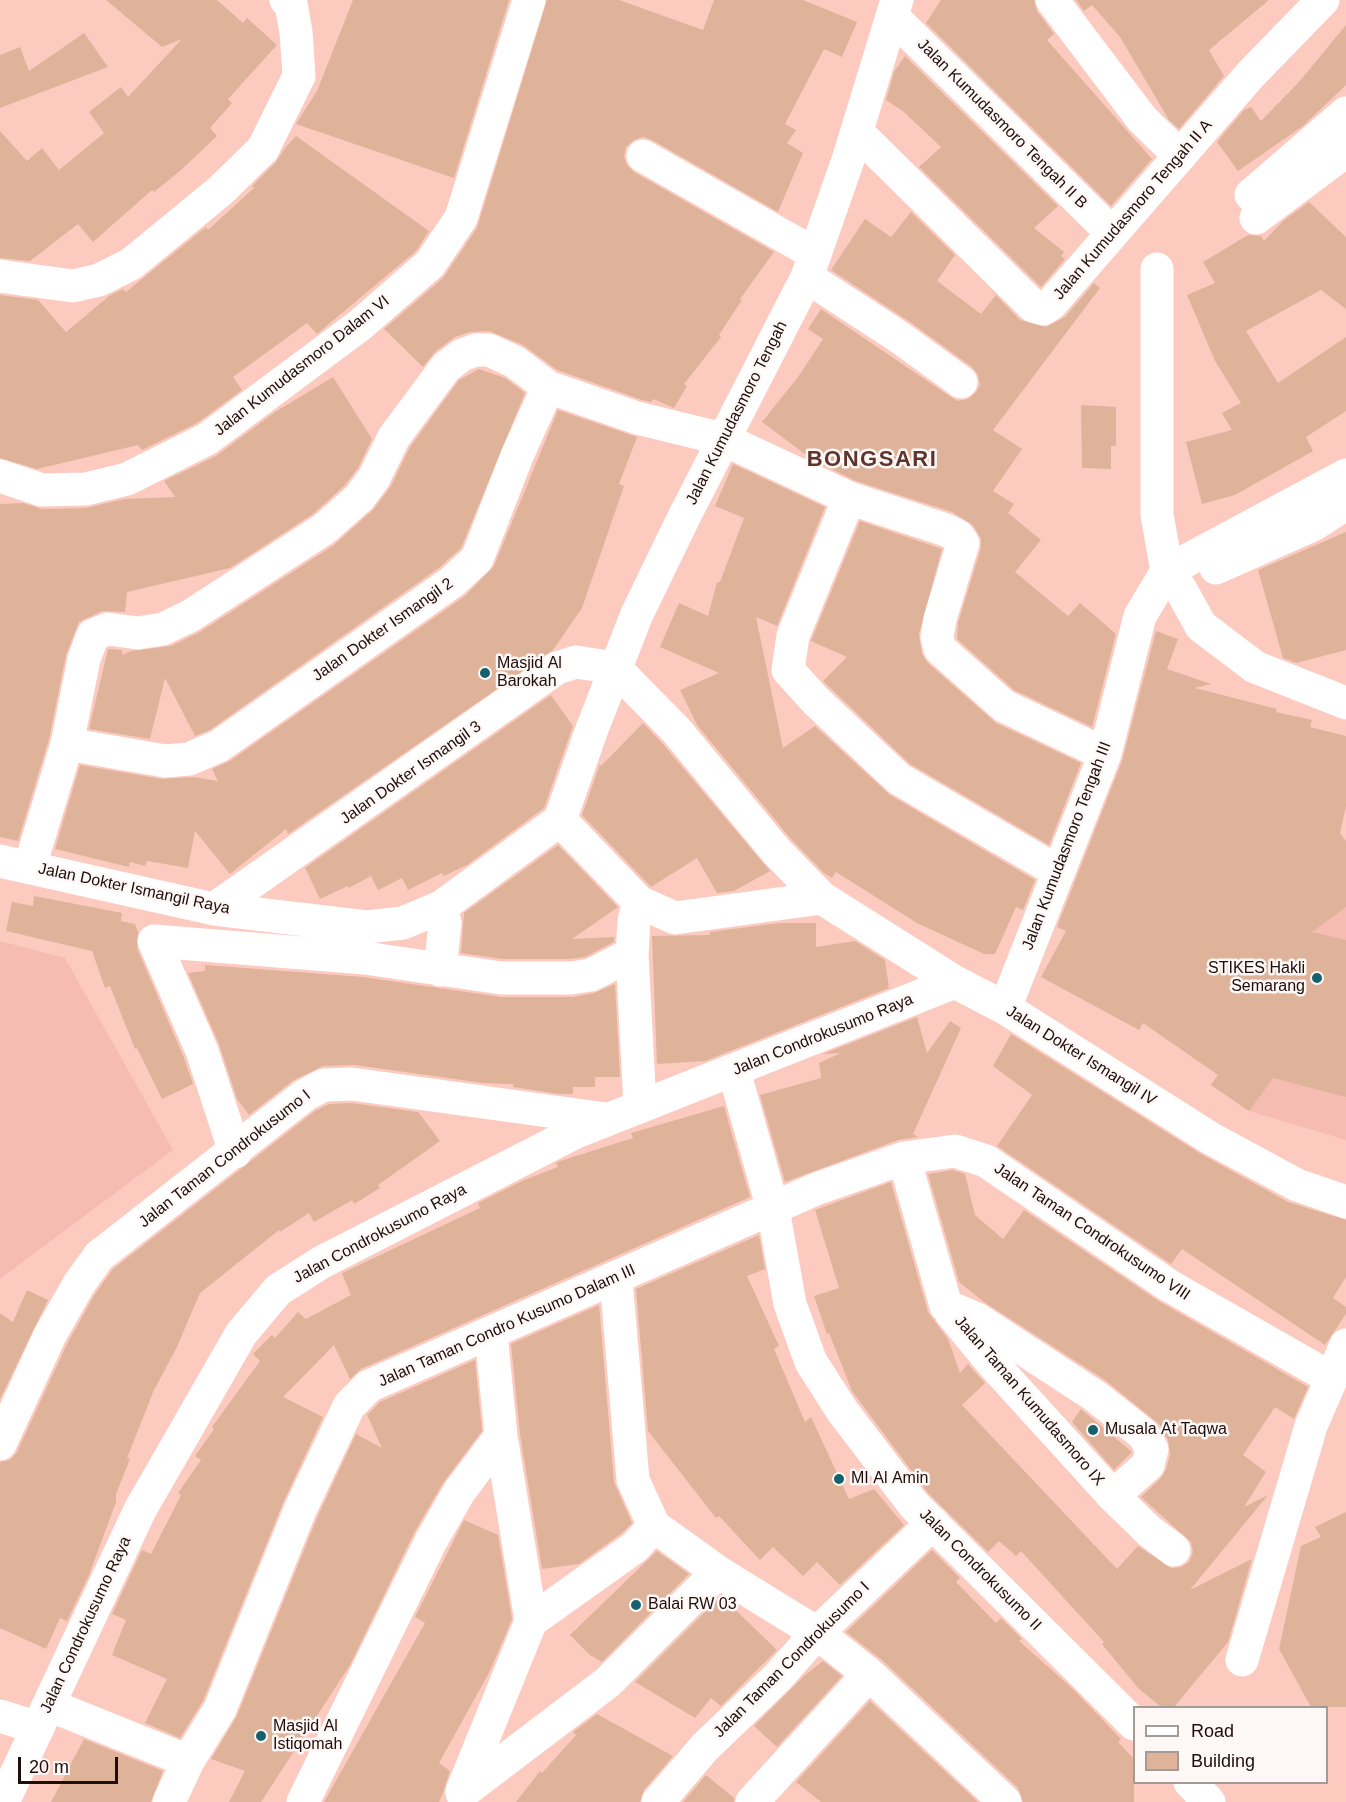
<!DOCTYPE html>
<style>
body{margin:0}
#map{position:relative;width:1346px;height:1802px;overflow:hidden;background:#fdcac0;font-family:Arial,sans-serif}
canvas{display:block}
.legend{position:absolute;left:1133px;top:1706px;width:195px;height:78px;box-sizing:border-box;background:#fdf7f6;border:2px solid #a49a98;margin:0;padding:8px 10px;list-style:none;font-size:18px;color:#1f0e0b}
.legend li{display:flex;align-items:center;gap:12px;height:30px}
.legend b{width:30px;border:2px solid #a49a98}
.scale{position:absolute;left:18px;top:1757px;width:100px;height:27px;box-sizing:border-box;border:3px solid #1f0e0b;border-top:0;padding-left:8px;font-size:18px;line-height:21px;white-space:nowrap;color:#1f0e0b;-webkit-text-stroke:4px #fdf7f6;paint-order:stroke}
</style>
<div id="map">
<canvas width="1346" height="1802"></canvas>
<ul class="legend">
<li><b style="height:8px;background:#fff"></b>Road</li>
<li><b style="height:16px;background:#deb39a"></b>Building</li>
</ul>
<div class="scale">20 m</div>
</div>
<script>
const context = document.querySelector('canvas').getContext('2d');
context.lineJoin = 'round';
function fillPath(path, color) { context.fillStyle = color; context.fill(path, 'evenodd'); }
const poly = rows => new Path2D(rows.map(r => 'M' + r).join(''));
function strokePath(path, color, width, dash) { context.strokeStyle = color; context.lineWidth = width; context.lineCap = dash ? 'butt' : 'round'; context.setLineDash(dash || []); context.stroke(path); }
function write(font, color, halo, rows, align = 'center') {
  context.font = font + ' Arial,sans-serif'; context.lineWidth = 5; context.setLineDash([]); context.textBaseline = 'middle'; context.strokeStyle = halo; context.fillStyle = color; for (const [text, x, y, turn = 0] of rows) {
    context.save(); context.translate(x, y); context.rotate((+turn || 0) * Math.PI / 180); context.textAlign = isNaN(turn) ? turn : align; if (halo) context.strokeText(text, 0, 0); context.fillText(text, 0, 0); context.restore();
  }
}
const built = poly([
 [1345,840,1346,840,1346,1140,1249,1111,1211,1085,1267,999,1300,873],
 [0,941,65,958,173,1150,0,1279]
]);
const building = poly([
 [106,0,217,0,243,23,247,18,277,45,228,99,232,103,210,128,217,136,181,170,154,192,152,190,93,242,78,224,30,261,0,258,0,131,27,161,42,148,59,170,104,133,89,112,121,87,128,97,182,39,162,47],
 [353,0,509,0,454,178,296,124,317,91],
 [547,0,619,0,703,30,714,0,803,0,857,22,842,57,824,49,785,124,796,130,787,143,803,153,778,212,652,140,643,137,634,140,626,147,624,157,627,165,634,172,774,252,740,299,742,300,719,335,721,337,684,384,687,386,674,408,653,399,651,402,642,400,557,370,523,345,489,331,470,332,455,337,435,352,423,367,384,329,443,278,477,228],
 [941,0,1034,0,1037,11,1054,34,1047,40,1152,159,1111,206,926,23],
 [1076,0,1269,0,1209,50,1224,76,1179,129,1169,120,1120,37,1092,5,1084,11],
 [1346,25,1346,85,1303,126,1238,171,1217,142,1244,110,1251,107,1261,121,1299,82],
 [84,33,108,67,0,108,0,55,20,47,29,71],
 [905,56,1058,206,1034,228,1064,252,1061,256,1065,259,1041,287,919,167,941,147,904,112,886,100,894,72],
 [296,136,429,231,416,251,317,334,307,323,233,377,242,390,197,423,142,450,138,445,37,469,0,458,0,295,38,300,66,332,109,296,123,289,126,292,206,227,208,230,254,188,252,186,276,162,285,148],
 [1309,202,1346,237,1346,309,1321,290,1246,331,1278,383,1346,337,1346,411,1306,437,1313,451,1235,495,1202,504,1186,442,1232,430,1222,413,1241,403,1215,361,1187,295,1215,283,1203,262,1248,235,1261,236,1264,241,1283,221],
 [911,212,955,255,937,281,981,314,996,295,1020,320,1046,327,1065,317,1094,283,1100,288,993,430,1022,449,993,491,1014,504,1008,513,1041,540,1015,572,1068,616,1080,603,1116,634,1092,727,1014,690,957,639,958,623,981,548,981,539,973,525,952,512,856,481,813,460,762,422,798,377,823,339,808,329,821,309,951,397,958,401,968,399,976,392,980,385,978,375,972,367,910,322,831,270,865,219,891,237],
 [479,369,505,378,525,393,461,548,440,567,210,730,195,736,165,678,150,739,89,729,108,649,122,650,122,655,131,651,171,646,200,632,334,545,374,509,391,486,410,447,459,380],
 [333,377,372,439,358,468,345,485,313,514,230,568,127,592,125,612,102,611,79,622,66,655,49,739,18,841,0,837,0,504,23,503,42,509,86,508,124,499,175,497,164,481,216,456,275,412],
 [1081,405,1116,407,1116,446,1111,446,1111,469,1082,468],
 [558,410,637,437,619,484,624,486,582,608,553,650,288,834,286,829,230,874,195,831,188,868,147,861,145,866,130,862,129,867,55,849,80,765,162,779,193,777,218,781,212,769,230,761,465,596,494,566],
 [733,464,825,507,777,626,756,617,783,748,815,726,890,795,1035,880,1023,910,1016,907,995,954,984,954,917,923,836,872,832,878,824,873,791,839,697,725,680,690,719,673,660,647,679,603,708,616,717,582,720,582,744,518,715,506],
 [860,521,942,549,919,634,922,654,928,663,996,723,1081,763,1049,845,910,764,823,681,847,657,811,641],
 [1346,532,1346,650,1296,663,1283,658,1258,570],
 [1156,631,1178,639,1167,669,1211,684,1195,688,1277,709,1276,712,1312,720,1310,727,1346,736,1346,806,1340,833,1346,841,1346,907,1312,932,1346,940,1346,1097,1273,1078,1249,1111,1211,1085,1218,1075,1143,1023,1139,1030,1041,977,1066,931,1057,927,1122,761],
 [551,695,573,726,544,808,467,865,444,876,442,873,408,890,402,878,378,890,371,876,349,888,348,886,320,899,305,868],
 [643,723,662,743,770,871,734,891,717,893,697,858,651,887,582,815,600,764,601,766],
 [558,845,618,907,572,939,614,937,614,942,585,957,570,959,502,959,461,953,464,913],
 [34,896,122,913,121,921,135,924,138,932,137,948,184,1058,193,1084,162,1099,137,1048,135,1049,110,986,105,988,92,951,6,931,12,902,33,906],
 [779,923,816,923,816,947,855,941,885,960,889,988,705,1061,657,1064,652,936,710,935,710,932],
 [205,965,363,977,501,997,574,997,594,993,615,984,620,1077,595,1077,595,1087,573,1087,573,1094,559,1094,513,1087,513,1084,483,1083,355,1065,323,1066,294,1080,249,1115,237,1099,219,1044,188,973,205,971],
 [917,1017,927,1053,950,1021,961,1028,913,1134,918,1137,898,1140,785,1182,760,1095,821,1078,819,1063,841,1053,823,1054],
 [1011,1034,1201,1154,1288,1202,1346,1220,1346,1277,1333,1298,1346,1307,1346,1314,1325,1345,1182,1249,1171,1264,997,1146,1032,1095,993,1066],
 [351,1103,418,1112,440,1141,378,1185,380,1188,354,1204,352,1200,314,1222,309,1213,280,1232,279,1230,200,1293,176,1349,154,1390,127,1458,130,1459,116,1494,116,1502,89,1575,67,1621,60,1618,46,1649,0,1628,0,1462,10,1460,17,1452,67,1344,95,1294,113,1269,315,1111,329,1104],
 [724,1106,750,1197,361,1369,350,1379,334,1345,283,1397,323,1417,283,1503,203,1701,180,1738,145,1723,167,1679,112,1655,126,1620,112,1614,142,1550,151,1554,181,1495,178,1493,201,1460,195,1456,214,1429,212,1427,260,1361,253,1354,272,1335,275,1338,298,1312,306,1319,351,1295,342,1273,480,1208,478,1203,522,1181,558,1167,556,1163,560,1161,633,1138,631,1133],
 [953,1170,965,1174,975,1215,1003,1239,1024,1210,1157,1300,1308,1387,1294,1419,1275,1407,1243,1455,1266,1472,1244,1507,1268,1495,1190,1590,1252,1559,1228,1642,1174,1707,1161,1707,1138,1688,1102,1644,1104,1642,1021,1551,1016,1556,999,1541,988,1552,928,1493,852,1391,829,1333,827,1334,814,1296,839,1288,815,1210,891,1182,928,1312,948,1339,960,1373,968,1364,985,1383,962,1405,1117,1569,1138,1546,1171,1568,1181,1567,1189,1562,1193,1552,1191,1542,1141,1497,1160,1479,1166,1470,1170,1454,1168,1440,1159,1424,1105,1380,984,1302,959,1282,928,1174],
 [759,1235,765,1269,747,1276,779,1346,774,1349,805,1422,811,1417,849,1499,874,1489,904,1525,840,1585,817,1562,803,1576,773,1547,760,1560,719,1516,716,1518,648,1431,636,1289],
 [27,1290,48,1300,0,1399,0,1313,13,1322],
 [599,1305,614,1482,632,1523,622,1533,579,1564,542,1569,520,1434,511,1344],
 [475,1360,482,1431,443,1483,414,1533,350,1665,261,1802,229,1802,245,1771,211,1759,237,1716,317,1518,356,1434,382,1448,367,1415,380,1402],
 [1081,1409,1132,1452,1114,1470,1072,1422],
 [1346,1512,1346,1707,1311,1707,1279,1649,1301,1546,1321,1537,1315,1527],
 [464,1520,498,1535,512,1619,490,1671,439,1763,450,1771,443,1793,439,1802,324,1802,425,1623,415,1617],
 [932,1550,960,1578,956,1582,996,1623,1001,1618,1022,1639,1019,1641,1073,1689,1121,1739,1118,1742,1134,1759,1134,1802,1023,1802,1018,1788,882,1660,846,1632],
 [657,1551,689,1574,602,1662,590,1655,570,1635],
 [721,1596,777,1650,721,1706,711,1698,695,1718,635,1682],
 [823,1661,842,1676,777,1747,754,1726,804,1676],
 [870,1701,978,1802,821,1802,796,1782],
 [597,1714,673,1756,644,1790,640,1802,516,1802,540,1771,542,1773,576,1735,573,1732],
 [84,1739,163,1771,151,1802,51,1802],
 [706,1775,734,1798,734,1802,683,1802]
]);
const street = poly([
 [1052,0,1142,119,1180,156],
 [893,17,1111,232],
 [857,132,1033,306,1043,309,1051,304,1251,74,1323,0],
 [643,156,815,254],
 [1251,195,1346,113],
 [1256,218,1346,151],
 [1157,269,1157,515,1167,571,1180,588,1201,626,1255,667,1346,703],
 [0,276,73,286,99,280,131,264,220,191,263,149,299,76,296,32,291,4,286,0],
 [807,277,899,337,961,382],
 [0,476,42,490,86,489,127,479,207,439,360,325,430,264,461,218,529,0],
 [849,498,793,636,788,670,816,701,899,779,1057,871],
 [1216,568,1313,525,1346,504],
 [67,744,84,659,93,635,108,629,138,633,163,629,190,616,324,529,359,498,374,478,394,437,446,367,462,355,476,350,489,350,515,362,548,387],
 [560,820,592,729,637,614,684,517,807,277,848,160,897,0],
 [560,820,639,902,675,918,822,898],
 [0,861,214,909,367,927,403,923,441,907,560,820],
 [30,866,67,744,165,761,189,759,219,746,452,582,477,559,517,456,548,387,637,418,723,439,849,498,946,530,958,536,963,543,940,619,937,637,940,649,1004,706,1105,754],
 [639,902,634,921,632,954,640,1106],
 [214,909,557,668,576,662,615,668,676,730,777,852,822,898,955,982,1005,1008,1210,1138,1297,1185,1346,1202],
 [440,970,445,923,441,907],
 [1005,1008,1105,754,1140,616,1167,571,1346,475],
 [734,1071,773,1209,790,1304,811,1362,843,1412,914,1505,1134,1724],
 [235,1152,202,1051,154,941,365,958,501,978,571,978,591,975,632,954],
 [904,1158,946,1306,977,1319,1095,1396,1143,1434,1152,1449,1148,1465,1113,1496],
 [616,1279,633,1480,654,1526,718,1572,817,1633,869,1674,1005,1802],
 [951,1313,993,1364,1113,1496,1149,1531,1174,1550],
 [491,1334,501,1436,531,1621],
 [0,1444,50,1335,79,1284,99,1256,305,1095,324,1085,352,1084,606,1119],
 [531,1621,635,1547,654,1526],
 [1242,1660,1311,1426,1346,1345],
 [49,1705,188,1761],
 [0,1716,38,1728],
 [1190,1782,1209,1802],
 [462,1791,531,1621],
 [462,1793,608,1682,718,1572],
 [3,1802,140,1510,241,1334,278,1290,322,1262,574,1133,955,982],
 [169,1802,188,1761,220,1709,300,1510,349,1406,369,1386,816,1189,904,1158,955,1151,986,1161,1168,1285,1331,1378],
 [303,1802,431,1541,459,1492,501,1436],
 [658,1802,705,1747,777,1678,817,1633,933,1523],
 [752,1802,869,1674]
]);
const markers = [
 [485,673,6,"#15616d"],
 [1317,978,6,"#15616d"],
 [1093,1430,6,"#15616d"],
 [839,1479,6,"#15616d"],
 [636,1605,6,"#15616d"],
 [261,1736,6,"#15616d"]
];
const streetNames = [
 ["Jalan Kumudasmoro Tengah II B",1002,124,45],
 ["Jalan Kumudasmoro Tengah II A",1133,210,-49],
 ["Jalan Kumudasmoro Dalam VI",302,366,-38],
 ["Jalan Kumudasmoro Tengah",737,413,-63],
 ["Jalan Dokter Ismangil 2",383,630,-35],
 ["Jalan Dokter Ismangil 3",411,773,-35],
 ["Jalan Kumudasmoro Tengah III",1067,846,-69],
 ["Jalan Dokter Ismangil Raya",134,889,12],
 ["Jalan Condrokusumo Raya",823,1035,-22],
 ["Jalan Dokter Ismangil IV",1081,1056,32],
 ["Jalan Taman Condrokusumo I",225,1159,-38],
 ["Jalan Taman Condrokusumo VIII",1092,1232,34],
 ["Jalan Condrokusumo Raya",380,1234,-28],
 ["Jalan Taman Condro Kusumo Dalam III",507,1326,-24],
 ["Jalan Taman Kumudasmoro IX",1029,1401,49],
 ["Jalan Condrokusumo II",980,1570,45],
 ["Jalan Condrokusumo Raya",86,1625,-65],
 ["Jalan Taman Condrokusumo I",792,1660,-45]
];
const poiNames = [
 ["Masjid Al",497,664],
 ["Barokah",497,682],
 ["STIKES Hakli",1305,969,"right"],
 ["Semarang",1305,987,"right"],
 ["Musala At Taqwa",1105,1430],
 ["MI Al Amin",851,1479],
 ["Balai RW 03",648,1605],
 ["Masjid Al",273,1727],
 ["Istiqomah",273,1745]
];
const districtNames = [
 ["BONGSARI",872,460]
];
fillPath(built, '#f7bcb1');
fillPath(building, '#deb39a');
strokePath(street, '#fff', 33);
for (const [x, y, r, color] of markers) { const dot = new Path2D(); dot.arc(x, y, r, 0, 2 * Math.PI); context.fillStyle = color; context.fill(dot); strokePath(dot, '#fdf7f6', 2); }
write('16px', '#1f0e0b', '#fdf7f6', streetNames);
write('16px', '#1f0e0b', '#fdf7f6', poiNames, 'left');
context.letterSpacing = '1.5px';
write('bold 22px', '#5e352e', '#fdf7f6', districtNames);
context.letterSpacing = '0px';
</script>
